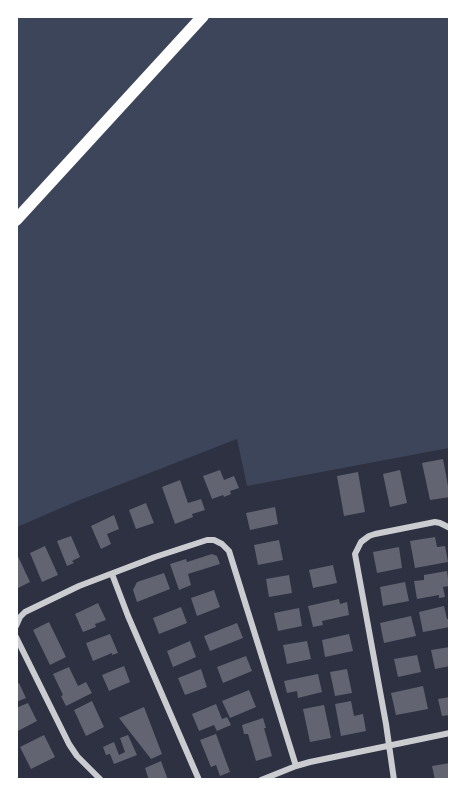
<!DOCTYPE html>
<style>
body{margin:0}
#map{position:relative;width:466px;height:796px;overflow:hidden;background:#2d3142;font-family:"Libre Baskerville",serif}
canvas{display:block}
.frame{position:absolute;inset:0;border:18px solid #fff;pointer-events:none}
</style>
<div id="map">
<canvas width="466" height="796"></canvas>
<div class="frame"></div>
</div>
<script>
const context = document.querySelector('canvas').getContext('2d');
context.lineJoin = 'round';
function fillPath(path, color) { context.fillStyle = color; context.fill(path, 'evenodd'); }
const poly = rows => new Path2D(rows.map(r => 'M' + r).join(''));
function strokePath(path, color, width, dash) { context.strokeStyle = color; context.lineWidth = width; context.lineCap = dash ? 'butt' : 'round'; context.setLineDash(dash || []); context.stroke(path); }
const green = poly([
 [17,17,449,17,449,448,247,486,237,439,75,502,17,527]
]);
const building = poly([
 [443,459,450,497,430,500,422,463],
 [220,470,224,480,234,476,239,488,230,491,231,494,224,497,223,495,212,499,203,476],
 [400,470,407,503,390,507,383,474],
 [358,472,365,512,344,516,337,476],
 [180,480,188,503,201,499,205,510,192,514,193,517,175,524,162,487],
 [146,503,154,523,136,529,129,510],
 [275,507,278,524,250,530,246,513],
 [114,515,119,529,107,534,111,544,101,549,91,526],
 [71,536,80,557,72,561,74,563,67,566,57,541],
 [435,537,437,547,445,546,448,562,415,568,410,541],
 [279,540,283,560,258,565,254,545],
 [45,546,58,575,42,582,30,553],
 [399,547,402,568,377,573,373,552],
 [16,552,30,582,16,589],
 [212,554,217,556,220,564,188,574,191,585,179,590,170,564,186,559,187,562],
 [333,565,337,583,313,588,309,570],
 [447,571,449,586,443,587,445,597,439,598,439,595,417,599,414,581,424,580,424,575],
 [164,573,170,589,137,602,133,590,137,582],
 [289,575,292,593,269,597,266,579],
 [405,582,409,601,383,606,380,587],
 [214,590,220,607,197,616,191,598],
 [339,599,340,604,347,602,349,615,322,621,323,625,313,627,308,606],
 [98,603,106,620,95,624,96,627,83,632,75,614],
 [444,606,447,619,450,619,450,627,423,632,419,612],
 [181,607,187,623,159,634,153,618],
 [299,608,302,626,278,631,274,613],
 [411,616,416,636,384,643,380,623],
 [49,622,66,657,50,665,33,630],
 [237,623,243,638,210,651,204,636],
 [110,634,118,653,112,655,112,653,93,661,86,643],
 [349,634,353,651,325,657,322,640],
 [190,641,196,657,173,667,167,651],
 [307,641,311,659,287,664,283,645],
 [450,647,450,666,435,669,431,650],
 [417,655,421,672,398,677,394,659],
 [246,656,252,671,223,683,217,667],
 [124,666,130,682,109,691,102,675],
 [69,667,78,686,86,682,92,693,66,706,61,696,63,695,53,674],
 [201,669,207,687,185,695,178,678],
 [347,669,352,693,335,696,330,672],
 [318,674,322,692,298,698,297,691,287,693,284,681],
 [19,683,26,698,16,702,16,684],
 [423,686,428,709,396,715,391,693],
 [249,690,256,707,230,718,222,701],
 [450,697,450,715,442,716,438,699],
 [92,701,104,727,86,736,74,710],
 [351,701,354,716,363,714,366,731,341,736,335,704],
 [28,703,37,721,16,732,16,708],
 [216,704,222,719,227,717,231,725,217,731,214,725,199,731,192,714],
 [324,705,331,738,310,742,303,709],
 [144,707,162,754,151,759,119,718],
 [263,718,266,728,264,728,272,756,256,761,248,734,244,734,242,725],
 [216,734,230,772,220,776,216,765,211,767,200,740],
 [44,735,55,757,31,769,20,747],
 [128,735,137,755,114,764,110,754,106,755,103,747,114,742,119,755,125,752,120,738],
 [161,761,168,780,149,780,145,768],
 [450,763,450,780,435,780,432,766]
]);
const minor = poly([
 [112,574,128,616,199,780],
 [16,626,20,617,25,612,79,586,155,557,207,540,214,540,222,544,229,551,296,766],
 [16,637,69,744,77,756,101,780],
 [261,780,296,766,310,762,450,733],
 [394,780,386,724,355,554,361,542,369,536,375,534,435,522,440,523,450,528]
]);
const primary = poly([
 [16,220,203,16]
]);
fillPath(green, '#3c4559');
fillPath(building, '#626471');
strokePath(minor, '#caccd0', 6);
strokePath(primary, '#fff', 12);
</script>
